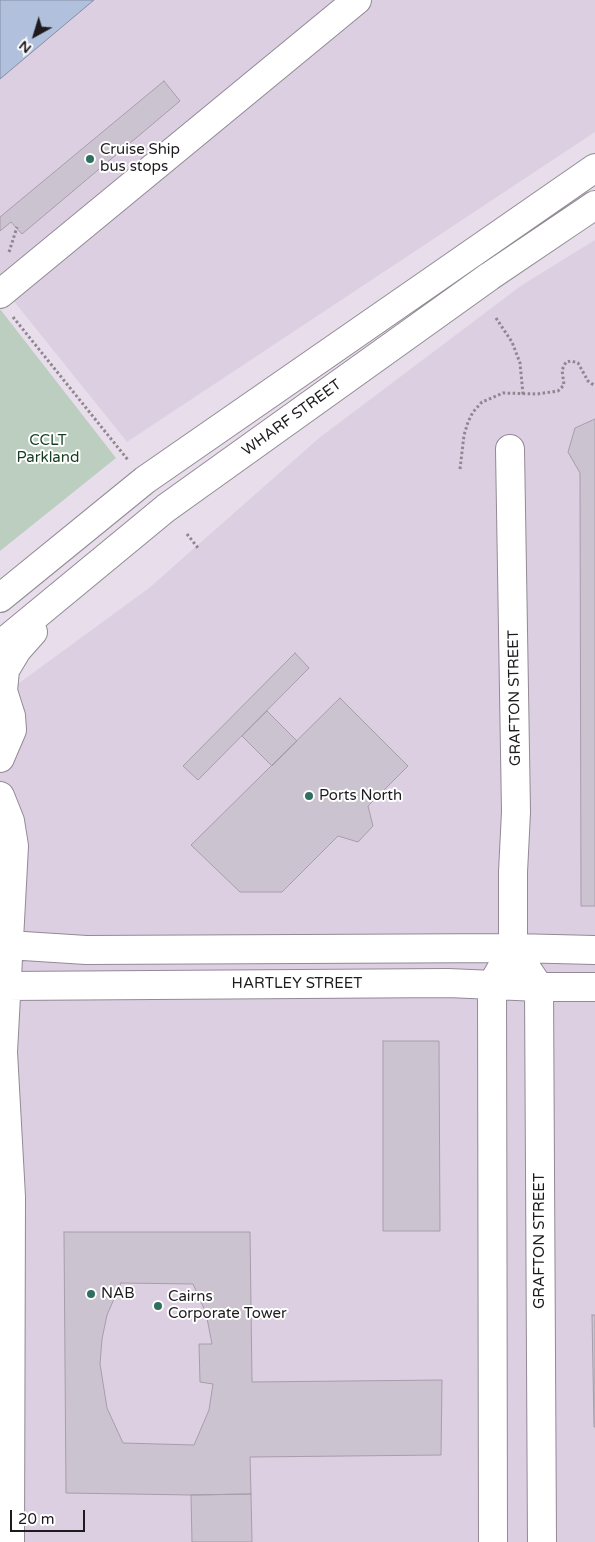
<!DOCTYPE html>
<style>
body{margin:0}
#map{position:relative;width:595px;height:1542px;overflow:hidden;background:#e8deeb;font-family:"Varela Round",sans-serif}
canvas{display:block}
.north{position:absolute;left:10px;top:10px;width:50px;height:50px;-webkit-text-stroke:4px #fff;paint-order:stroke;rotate:219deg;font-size:14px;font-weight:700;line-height:20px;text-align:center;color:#1e1b1f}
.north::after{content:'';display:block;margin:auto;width:18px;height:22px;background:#1e1b1f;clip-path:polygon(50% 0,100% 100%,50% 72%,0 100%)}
.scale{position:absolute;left:10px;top:1510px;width:75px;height:22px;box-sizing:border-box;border:2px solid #1e1b1f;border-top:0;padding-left:6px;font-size:15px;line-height:18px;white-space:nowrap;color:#1e1b1f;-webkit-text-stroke:4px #fff;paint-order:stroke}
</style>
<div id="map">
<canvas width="595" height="1542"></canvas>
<div class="north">N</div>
<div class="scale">20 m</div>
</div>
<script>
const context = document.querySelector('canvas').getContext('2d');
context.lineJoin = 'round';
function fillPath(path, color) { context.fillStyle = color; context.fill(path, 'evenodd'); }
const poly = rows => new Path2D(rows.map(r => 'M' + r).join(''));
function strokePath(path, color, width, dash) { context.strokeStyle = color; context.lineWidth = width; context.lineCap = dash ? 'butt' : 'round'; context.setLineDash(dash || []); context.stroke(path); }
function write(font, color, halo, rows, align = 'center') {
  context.font = font + ' "Varela Round",sans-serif'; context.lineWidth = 4; context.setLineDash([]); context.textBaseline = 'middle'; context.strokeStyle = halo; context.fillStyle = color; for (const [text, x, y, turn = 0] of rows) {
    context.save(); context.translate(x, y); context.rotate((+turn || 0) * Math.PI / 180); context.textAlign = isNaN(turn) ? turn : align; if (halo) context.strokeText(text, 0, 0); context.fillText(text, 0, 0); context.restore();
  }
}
const built = poly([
 [49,0,595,0,595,132,127,442,0,284,0,41],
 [595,240,595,1542,0,1542,0,697,149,588,319,438,522,285]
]);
const green = poly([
 [0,309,116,458,0,551]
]);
const water = poly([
 [0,0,94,0,0,79,0,0]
]);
const building = poly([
 [164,81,180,101,22,234,11,222,0,231,0,217,164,81],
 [595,419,595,906,581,906,580,473,568,452,575,428,595,419],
 [295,653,309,668,198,780,183,766,295,653],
 [340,698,408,766,368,806,373,826,358,842,338,836,282,892,240,892,191,845,340,698],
 [267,711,297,741,272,766,242,736,267,711],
 [383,1041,439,1041,440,1231,383,1231,383,1041],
 [64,1232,250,1232,252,1382,442,1380,441,1455,250,1457,251,1494,191,1495,66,1493,64,1232],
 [121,1283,193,1284,206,1313,212,1344,199,1344,200,1382,213,1384,209,1410,194,1445,123,1443,107,1408,100,1364,102,1339,107,1315,121,1283],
 [592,1315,595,1315,595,1427,594,1427,592,1315],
 [251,1494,252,1542,192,1542,191,1495,251,1494]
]);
const path = poly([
 [9,252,17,227],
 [13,317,128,460],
 [496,318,512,342,520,363,523,394],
 [460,469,464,435,468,422,473,412,482,402,503,393,537,394,558,391,564,385,562,370,566,362,571,361,578,363,588,381,595,386],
 [187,534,198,548]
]);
const minor = poly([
 [0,294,357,0],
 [0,598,145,480,595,168],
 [0,645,166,508,490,276,595,205],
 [0,758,12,730,11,716,3,691,5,670,17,650,33,632],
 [0,796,10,821,14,846,3,1052,11,1197,10,1542],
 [0,948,8,945,86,950,513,948,595,950],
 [513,948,539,987,542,1542],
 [0,983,7,986,448,983,539,987,595,987],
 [493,1542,492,985,513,948,513,872,516,812,510,449]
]);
const markers = [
 [90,159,5,"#2e6f60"],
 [309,796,5,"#2e6f60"],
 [91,1294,5,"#2e6f60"],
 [158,1306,5,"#2e6f60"]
];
const poiNames = [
 ["Cruise Ship",100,150],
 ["bus stops",100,167],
 ["Ports North",319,796],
 ["NAB",101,1294],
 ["Cairns",168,1297],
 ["Corporate Tower",168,1314]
];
const streetNames = [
 ["WHARF STREET",292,418,-36],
 ["GRAFTON STREET",515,698,-91],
 ["HARTLEY STREET",297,984],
 ["GRAFTON STREET",540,1241,-90]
];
const parkNames = [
 ["CCLT",48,441],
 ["Parkland",48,458]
];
fillPath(built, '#ddcfe2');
fillPath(green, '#bccebf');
fillPath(water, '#b1c0dc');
strokePath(water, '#858ea3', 1);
fillPath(building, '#ccc3d0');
strokePath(building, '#a79eaa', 1);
strokePath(minor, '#928a95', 30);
strokePath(path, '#8e8790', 3, [2.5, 2.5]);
strokePath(minor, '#fff', 28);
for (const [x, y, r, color] of markers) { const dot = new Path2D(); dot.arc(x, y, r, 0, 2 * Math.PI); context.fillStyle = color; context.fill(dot); strokePath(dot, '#fff', 2); }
write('15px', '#1e1b1f', '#fff', poiNames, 'left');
write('15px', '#1e1b1f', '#fff', streetNames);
write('15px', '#133f20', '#fff', parkNames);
</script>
